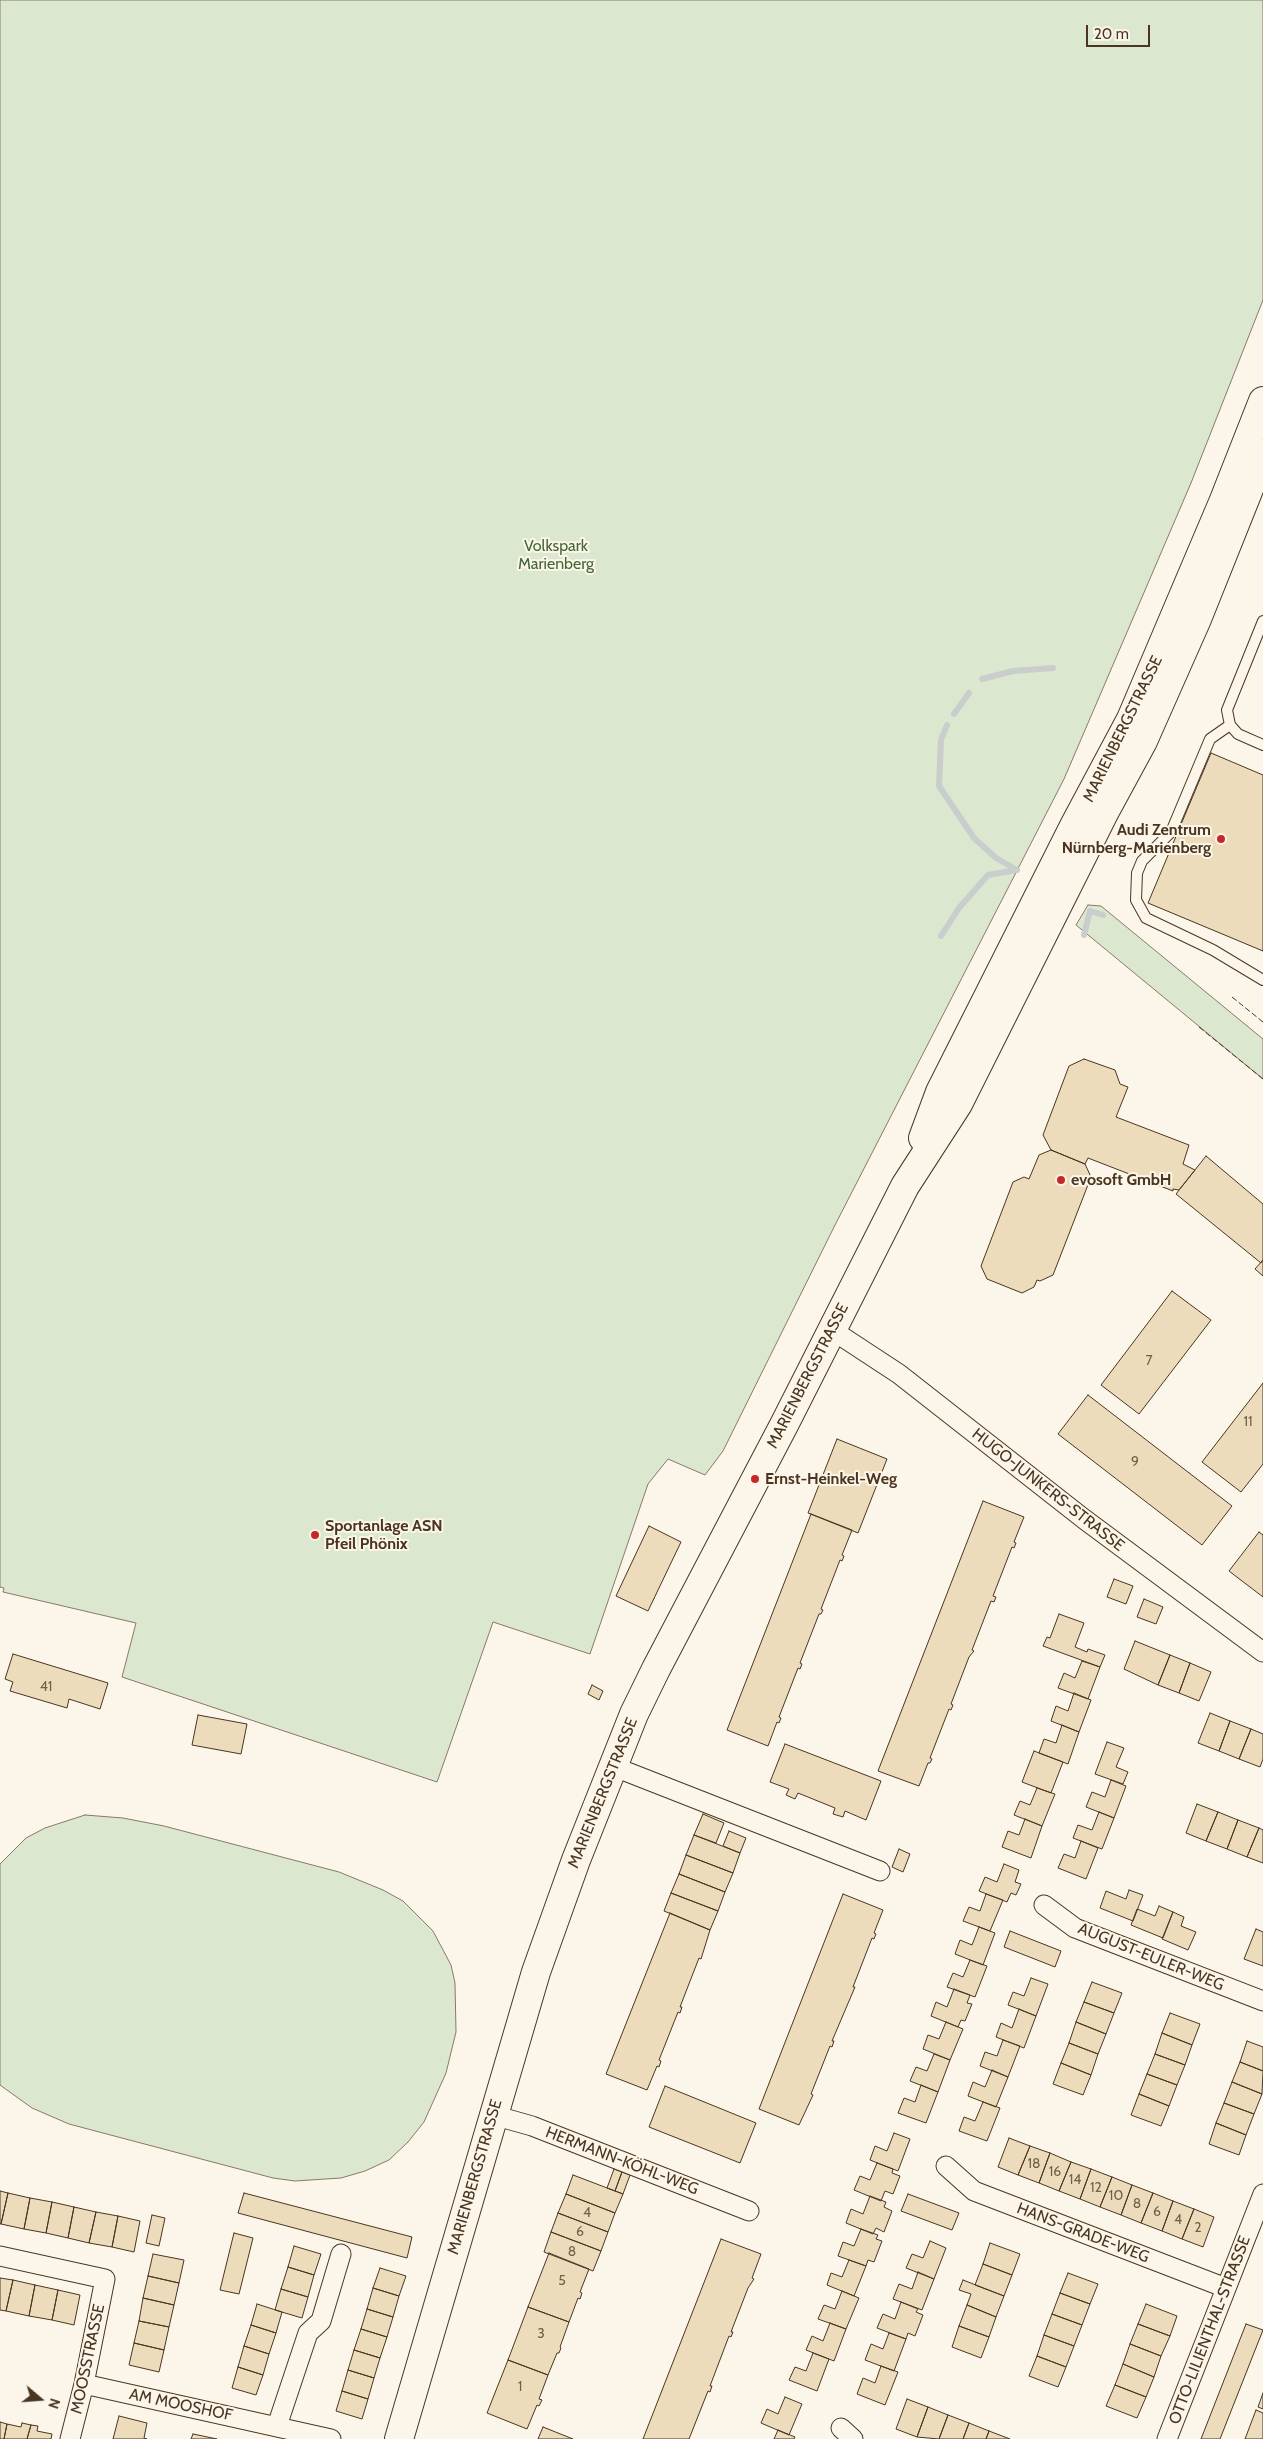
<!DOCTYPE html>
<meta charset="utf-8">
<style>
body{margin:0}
#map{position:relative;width:1263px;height:2439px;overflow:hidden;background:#fbf6e9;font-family:Cabin,sans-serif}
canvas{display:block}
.north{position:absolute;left:15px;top:2374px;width:50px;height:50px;-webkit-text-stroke:4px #fbf6e9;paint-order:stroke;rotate:108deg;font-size:14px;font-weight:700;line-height:20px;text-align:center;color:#4a3520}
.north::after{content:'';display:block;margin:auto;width:18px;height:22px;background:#4a3520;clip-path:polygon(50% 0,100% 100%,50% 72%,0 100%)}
.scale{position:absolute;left:1086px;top:25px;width:64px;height:22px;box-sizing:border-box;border:2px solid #4a3520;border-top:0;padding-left:6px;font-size:15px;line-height:18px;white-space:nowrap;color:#4a3520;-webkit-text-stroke:4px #fbf6e9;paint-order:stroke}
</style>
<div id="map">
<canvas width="1263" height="2439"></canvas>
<div class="north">N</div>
<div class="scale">20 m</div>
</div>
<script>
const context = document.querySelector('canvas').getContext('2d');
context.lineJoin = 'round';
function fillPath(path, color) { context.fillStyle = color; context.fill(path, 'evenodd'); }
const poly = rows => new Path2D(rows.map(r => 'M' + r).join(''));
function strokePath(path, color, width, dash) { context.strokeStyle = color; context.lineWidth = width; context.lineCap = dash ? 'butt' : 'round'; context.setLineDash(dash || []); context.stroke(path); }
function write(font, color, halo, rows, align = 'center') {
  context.font = font + ' Cabin,sans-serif'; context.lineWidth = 4; context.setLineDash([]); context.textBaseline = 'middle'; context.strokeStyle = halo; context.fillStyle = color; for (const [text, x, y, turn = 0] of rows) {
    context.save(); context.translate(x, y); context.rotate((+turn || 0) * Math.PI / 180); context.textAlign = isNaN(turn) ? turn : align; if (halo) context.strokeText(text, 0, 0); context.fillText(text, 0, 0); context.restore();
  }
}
const green = poly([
 [0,0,1263,0,1263,300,1191,483,1064,779,834,1227,723,1451,705,1475,668,1459,648,1484,590,1654,493,1622,437,1782,122,1677,136,1623,3,1592,4,1588,0,1587,0,0],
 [1088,905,1101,906,1263,1039,1263,1079,1076,925,1088,905],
 [85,1815,123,1818,164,1826,339,1872,383,1890,403,1901,433,1931,451,1965,455,1983,456,2032,446,2073,424,2122,408,2142,389,2160,365,2171,341,2178,295,2181,273,2178,69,2124,32,2108,0,2085,0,1864,26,1838,45,1828,85,1815]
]);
const stream = poly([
 [982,679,1013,671,1053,668],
 [954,714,969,693],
 [947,725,941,740,939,786,974,838,996,858,1017,870],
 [1084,935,1090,911,1103,915],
 [941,936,959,908,988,875,1017,870]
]);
const building = poly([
 [1211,753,1263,775,1263,951,1148,903,1211,753],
 [1084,1059,1115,1070,1120,1084,1128,1087,1116,1117,1189,1145,1183,1164,1195,1170,1179,1190,1173,1189,1173,1191,1088,1158,1085,1164,1051,1150,1043,1135,1069,1066,1084,1059],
 [1051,1150,1085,1164,1091,1177,1053,1275,1040,1281,1037,1280,1034,1287,1022,1293,987,1279,981,1266,1013,1182,1024,1177,1029,1179,1039,1155,1051,1150],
 [1206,1156,1263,1204,1263,1260,1261,1263,1176,1194,1206,1156],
 [1263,1260,1263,1276,1255,1269,1263,1260],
 [1172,1291,1211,1320,1139,1414,1101,1385,1172,1291],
 [1263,1383,1263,1464,1241,1492,1202,1462,1263,1383],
 [1088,1395,1232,1506,1202,1545,1058,1434,1088,1395],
 [837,1439,887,1459,858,1533,808,1513,837,1439],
 [983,1501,1024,1517,1014,1542,1016,1543,1014,1548,1012,1547,993,1596,996,1597,994,1602,991,1601,972,1650,974,1651,969,1657,951,1704,953,1705,951,1710,949,1709,930,1758,932,1759,930,1763,928,1763,919,1786,878,1771,983,1501],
 [811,1514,852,1530,842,1555,844,1556,842,1561,840,1560,821,1609,823,1610,821,1614,819,1614,800,1663,802,1664,800,1669,798,1668,779,1717,781,1718,779,1723,777,1722,768,1746,727,1730,811,1514],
 [649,1526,681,1542,648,1611,616,1596,649,1526],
 [1259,1532,1263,1535,1263,1597,1229,1571,1259,1532],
 [1114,1579,1133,1586,1126,1604,1107,1597,1114,1579],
 [1144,1599,1163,1607,1156,1624,1137,1617,1144,1599],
 [1059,1614,1084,1623,1075,1647,1087,1652,1088,1649,1105,1655,1100,1667,1043,1646,1047,1637,1050,1638,1059,1614],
 [1135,1641,1170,1655,1158,1685,1124,1669,1135,1641],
 [13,1654,108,1683,100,1709,69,1699,67,1708,10,1691,13,1682,5,1679,13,1654],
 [1170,1655,1190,1663,1179,1693,1158,1685,1170,1655],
 [1082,1661,1100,1667,1088,1699,1058,1688,1064,1673,1075,1678,1082,1661],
 [1190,1663,1211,1672,1199,1701,1179,1693,1190,1663],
 [592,1685,603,1691,599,1700,588,1694,592,1685],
 [1074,1693,1091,1700,1079,1732,1051,1721,1056,1706,1068,1711,1074,1693],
 [1210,1713,1230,1721,1219,1751,1198,1743,1210,1713],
 [198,1715,247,1724,241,1754,192,1745,198,1715],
 [1230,1721,1251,1729,1239,1759,1219,1751,1230,1721],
 [1062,1725,1079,1732,1068,1764,1039,1753,1044,1739,1056,1743,1062,1725],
 [1251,1729,1263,1734,1263,1759,1260,1767,1239,1759,1251,1729],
 [1107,1742,1124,1748,1116,1767,1128,1772,1123,1784,1095,1774,1107,1742],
 [785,1744,881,1781,866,1820,845,1811,843,1817,833,1814,835,1808,798,1793,795,1799,786,1795,789,1789,770,1782,785,1744],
 [1034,1751,1063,1762,1051,1793,1022,1782,1034,1751],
 [1111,1780,1126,1786,1114,1818,1086,1807,1092,1792,1105,1797,1111,1780],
 [1037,1788,1055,1794,1042,1826,1014,1815,1020,1801,1030,1805,1037,1788],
 [1197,1804,1218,1812,1206,1841,1186,1833,1197,1804],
 [1099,1812,1114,1818,1102,1849,1073,1838,1078,1825,1092,1830,1099,1812],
 [1218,1812,1238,1820,1227,1849,1206,1841,1218,1812],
 [703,1814,724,1823,716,1843,694,1835,703,1814],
 [1025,1819,1042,1826,1031,1858,1002,1847,1008,1831,1019,1835,1025,1819],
 [1238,1820,1259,1828,1247,1857,1227,1849,1238,1820],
 [1259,1828,1263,1830,1263,1863,1247,1857,1259,1828],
 [729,1831,746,1838,740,1853,723,1846,729,1831],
 [694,1835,740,1853,733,1873,686,1855,694,1835],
 [1081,1841,1098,1848,1086,1879,1058,1868,1064,1854,1075,1858,1081,1841],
 [899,1849,910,1854,903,1872,892,1867,899,1849],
 [686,1855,733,1873,725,1892,679,1874,686,1855],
 [1004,1864,1019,1870,1015,1882,1021,1884,1016,1895,1011,1893,1007,1902,979,1891,985,1877,997,1882,1004,1864],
 [679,1874,725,1892,718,1911,671,1893,679,1874],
 [1129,1890,1143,1895,1133,1921,1100,1908,1106,1891,1126,1899,1129,1890],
 [671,1893,718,1911,710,1930,664,1911,671,1893],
 [843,1894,883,1910,874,1933,876,1934,874,1939,872,1938,853,1987,855,1987,832,2041,834,2041,832,2047,830,2046,811,2094,813,2095,799,2125,759,2109,843,1894],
 [986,1894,1003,1900,990,1931,963,1921,969,1907,980,1911,986,1894],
 [1159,1906,1173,1912,1163,1938,1131,1925,1137,1909,1155,1916,1159,1906],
 [1173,1912,1184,1917,1181,1926,1196,1932,1188,1950,1162,1939,1173,1912],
 [670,1913,710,1930,701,1959,699,1958,680,2007,682,2007,680,2013,678,2012,659,2060,661,2061,659,2067,657,2066,647,2090,606,2074,670,1913],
 [979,1927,995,1933,983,1965,955,1954,960,1940,972,1945,979,1927],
 [1256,1929,1263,1932,1263,1966,1244,1959,1256,1929],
 [1010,1931,1061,1951,1055,1967,1004,1947,1010,1931],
 [970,1960,987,1966,975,1997,947,1987,953,1973,963,1977,970,1960],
 [1031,1978,1048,1984,1036,2016,1008,2005,1013,1992,1024,1996,1031,1978],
 [1092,1982,1122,1993,1114,2013,1084,2002,1092,1982],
 [954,1989,970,1995,967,2003,972,2004,965,2021,961,2020,958,2027,931,2016,936,2002,947,2007,954,1989],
 [1084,2002,1114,2013,1106,2034,1076,2022,1084,2002],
 [1019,2009,1036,2016,1024,2048,996,2037,1001,2023,1012,2028,1019,2009],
 [1170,2013,1200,2024,1192,2045,1162,2033,1170,2013],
 [946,2022,963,2029,950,2060,923,2049,928,2035,939,2039,946,2022],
 [1076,2022,1106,2034,1098,2054,1069,2043,1076,2022],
 [1162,2033,1192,2045,1185,2065,1155,2054,1162,2033],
 [1003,2040,1020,2046,1008,2077,980,2066,985,2052,997,2056,1003,2040],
 [1247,2041,1263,2047,1263,2071,1240,2062,1247,2041],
 [1069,2043,1098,2054,1091,2075,1061,2063,1069,2043],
 [934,2054,950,2060,938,2092,910,2081,916,2067,927,2071,934,2054],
 [1155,2054,1185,2065,1177,2085,1147,2074,1155,2054],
 [1240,2062,1263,2071,1262,2094,1232,2082,1240,2062],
 [1061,2063,1091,2075,1083,2095,1053,2084,1061,2063],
 [992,2070,1008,2077,996,2107,968,2096,973,2082,985,2087,992,2070],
 [1147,2074,1177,2085,1169,2106,1139,2094,1147,2074],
 [1232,2082,1262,2094,1254,2114,1224,2103,1232,2082],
 [921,2085,938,2092,926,2123,898,2113,904,2098,915,2102,921,2085],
 [665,2086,756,2123,740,2163,649,2127,665,2086],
 [1139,2094,1169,2106,1161,2126,1131,2115,1139,2094],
 [983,2102,1000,2108,987,2141,959,2131,964,2117,975,2121,983,2102],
 [1224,2103,1254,2114,1246,2135,1216,2123,1224,2103],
 [1216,2123,1246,2135,1239,2155,1209,2144,1216,2123],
 [894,2133,910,2139,898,2171,870,2160,875,2146,887,2151,894,2133],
 [1009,2138,1030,2146,1018,2175,998,2167,1009,2138],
 [1030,2146,1050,2153,1039,2183,1018,2175,1030,2146],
 [1050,2153,1071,2162,1059,2191,1039,2183,1050,2153],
 [1071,2162,1091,2169,1080,2199,1059,2191,1071,2162],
 [877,2163,893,2169,892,2173,900,2176,893,2194,885,2191,881,2201,854,2190,860,2176,870,2180,877,2163],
 [614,2169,622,2172,615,2191,607,2188,614,2169],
 [1091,2169,1112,2177,1100,2207,1080,2199,1091,2169],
 [622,2172,630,2175,623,2194,615,2191,622,2172],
 [573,2175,623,2194,615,2213,566,2194,573,2175],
 [1112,2177,1132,2185,1121,2215,1100,2207,1112,2177],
 [1132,2185,1153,2193,1141,2223,1121,2215,1132,2185],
 [0,2191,8,2193,1,2224,0,2224,0,2191],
 [8,2193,30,2198,24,2229,1,2224,8,2193],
 [244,2193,412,2237,407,2258,238,2213,244,2193],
 [1153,2193,1173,2201,1162,2231,1141,2223,1153,2193],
 [566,2194,615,2213,608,2232,558,2213,566,2194],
 [908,2194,959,2213,952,2230,901,2211,908,2194],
 [870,2196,886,2202,884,2207,892,2211,884,2232,876,2228,873,2234,846,2223,851,2209,863,2214,870,2196],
 [30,2198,52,2202,46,2233,24,2229,30,2198],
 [1173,2201,1194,2209,1182,2239,1162,2231,1173,2201],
 [52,2202,74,2207,68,2238,46,2233,52,2202],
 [74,2207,96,2212,89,2243,68,2238,74,2207],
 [1194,2209,1214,2217,1203,2247,1182,2239,1194,2209],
 [96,2212,118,2216,112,2247,89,2243,96,2212],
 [558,2213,608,2232,601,2251,551,2232,558,2213],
 [152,2215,165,2218,159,2246,146,2243,152,2215],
 [118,2216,140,2221,134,2252,112,2247,118,2216],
 [861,2229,878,2235,876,2239,882,2241,874,2262,868,2260,866,2266,838,2256,843,2242,854,2246,861,2229],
 [551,2232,601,2251,593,2271,544,2252,551,2232],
 [234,2233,253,2238,239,2294,220,2290,234,2233],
 [721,2239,761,2254,752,2278,754,2279,748,2288,731,2332,733,2332,731,2337,729,2336,710,2386,712,2386,710,2392,708,2391,689,2439,643,2439,721,2239],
 [930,2241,946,2248,934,2279,906,2268,912,2254,923,2258,930,2241],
 [990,2243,1020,2254,1012,2275,983,2264,990,2243],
 [294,2246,321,2254,314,2275,288,2267,294,2246],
 [549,2253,589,2269,580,2292,582,2293,580,2299,578,2298,569,2322,528,2307,549,2253],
 [153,2254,184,2260,179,2283,148,2276,153,2254],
 [849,2260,866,2266,854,2296,827,2285,831,2273,842,2277,849,2260],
 [983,2264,1012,2275,1004,2296,975,2285,983,2264],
 [288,2267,314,2275,308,2297,281,2289,288,2267],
 [380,2268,406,2276,399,2296,373,2288,380,2268],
 [918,2272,934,2279,922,2310,893,2299,899,2284,912,2289,918,2272],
 [1068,2273,1098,2284,1090,2304,1060,2293,1068,2273],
 [148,2276,179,2283,174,2305,143,2298,148,2276],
 [0,2278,13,2280,6,2311,0,2310,0,2278],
 [13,2280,35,2285,29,2316,6,2311,13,2280],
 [963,2280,1004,2296,996,2317,967,2305,971,2294,959,2290,963,2280],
 [35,2285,58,2290,52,2320,29,2316,35,2285],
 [373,2288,399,2296,393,2317,367,2309,373,2288],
 [281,2289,308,2297,302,2318,275,2310,281,2289],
 [58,2290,80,2295,74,2325,52,2320,58,2290],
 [842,2291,859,2298,846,2329,818,2319,824,2305,835,2309,842,2291],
 [1060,2293,1090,2304,1082,2325,1052,2314,1060,2293],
 [143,2298,174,2305,169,2327,139,2321,143,2298],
 [901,2302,918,2309,916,2312,923,2315,915,2336,908,2333,906,2339,877,2328,883,2314,895,2319,901,2302],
 [257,2304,282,2312,276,2333,251,2325,257,2304],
 [1146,2304,1177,2316,1170,2336,1138,2324,1146,2304],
 [967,2305,996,2317,989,2337,959,2326,967,2305],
 [528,2307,569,2322,560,2347,561,2348,559,2353,557,2353,548,2375,508,2360,528,2307],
 [367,2309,393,2317,387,2337,361,2329,367,2309],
 [1052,2314,1082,2325,1074,2346,1044,2335,1052,2314],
 [139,2321,169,2327,164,2350,134,2343,139,2321],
 [830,2323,846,2329,834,2361,806,2350,812,2336,823,2341,830,2323],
 [1138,2324,1170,2336,1161,2356,1130,2344,1138,2324],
 [1246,2324,1263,2330,1220,2439,1201,2439,1246,2324],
 [251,2325,276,2333,269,2354,244,2346,251,2325],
 [959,2326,989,2337,981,2358,952,2347,959,2326],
 [361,2329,387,2337,380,2358,354,2350,361,2329],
 [889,2333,906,2339,894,2371,865,2360,871,2344,883,2349,889,2333],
 [1044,2335,1074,2346,1066,2367,1037,2356,1044,2335],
 [134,2343,164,2350,159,2372,129,2365,134,2343],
 [1130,2344,1161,2356,1154,2377,1123,2364,1130,2344],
 [244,2346,269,2354,263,2375,238,2367,244,2346],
 [354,2350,380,2358,374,2378,348,2370,354,2350],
 [813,2353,829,2359,817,2391,789,2380,795,2367,806,2371,813,2353],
 [1037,2356,1066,2367,1058,2387,1029,2376,1037,2356],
 [508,2360,548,2375,539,2399,542,2400,539,2406,537,2405,527,2429,487,2413,508,2360],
 [1123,2364,1154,2377,1146,2397,1115,2385,1123,2364],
 [881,2366,898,2372,885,2405,857,2394,863,2378,875,2383,881,2366],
 [238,2367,263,2375,256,2395,232,2388,238,2367],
 [348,2370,374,2378,368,2399,342,2391,348,2370],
 [1115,2385,1146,2397,1137,2418,1106,2406,1115,2385],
 [342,2391,368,2399,362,2419,336,2411,342,2391],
 [1263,2393,1263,2409,1258,2407,1263,2393],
 [785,2397,802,2404,789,2435,761,2423,767,2409,778,2414,785,2397],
 [907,2399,928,2407,917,2437,896,2429,907,2399],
 [928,2407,948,2415,939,2439,917,2437,928,2407],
 [1256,2410,1263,2413,1263,2439,1245,2439,1256,2410],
 [948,2415,969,2423,963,2439,939,2439,948,2415],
 [119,2416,147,2423,144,2438,147,2439,113,2439,119,2416],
 [0,2422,7,2424,4,2439,0,2439,0,2422],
 [22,2423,31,2425,27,2439,4,2439,7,2424,21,2427,22,2423],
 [969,2423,989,2431,986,2439,963,2439,969,2423],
 [31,2425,38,2426,37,2431,52,2434,51,2439,27,2439,31,2425],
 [543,2427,573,2439,538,2439,543,2427],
 [778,2430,795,2437,794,2439,774,2439,778,2430],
 [989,2431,1010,2439,986,2439,989,2431],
 [193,2434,217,2439,191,2439,193,2434]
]);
const lane = poly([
 [1263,621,1227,710,1230,725,1238,734,1263,745],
 [1230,725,1210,739,1171,832,1142,861,1137,873,1136,900,1146,918,1213,950,1263,980]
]);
const street = poly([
 [832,1330,899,1374,1084,1519,1263,1652],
 [612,1766,880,1871],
 [1044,1905,1075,1928,1263,2001],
 [493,2115,532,2126,749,2211],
 [946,2166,974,2191,1226,2288],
 [0,2256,105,2279,84,2384,70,2439],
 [84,2384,331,2439],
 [277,2426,308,2333,321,2321,341,2254],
 [841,2428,853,2439],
 [1167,2439,1263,2194]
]);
const secondary = poly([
 [923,1138,940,1092,1075,824,1131,719,1224,500,1263,401],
 [399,2439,536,1972,576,1860,634,1714,656,1669,785,1423,905,1186,958,1104,1105,811,1143,741,1197,619,1263,454]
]);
const fence = poly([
 [1232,997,1263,1022],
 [1199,1027,1263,1079]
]);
const markers = [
 [1221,839,5,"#c62828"],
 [1061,1180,5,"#c62828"],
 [755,1479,5,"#c62828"],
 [315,1535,5,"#c62828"]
];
const numberNames = [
 ["7",1149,1361],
 ["11",1248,1422],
 ["9",1135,1462],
 ["41",46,1687],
 ["18",1034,2164],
 ["16",1055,2172],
 ["14",1075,2180],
 ["12",1096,2188],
 ["10",1116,2196],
 ["8",1137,2204],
 ["6",1157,2212],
 ["4",587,2213],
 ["4",1178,2220],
 ["2",1198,2228],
 ["6",580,2232],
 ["8",572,2252],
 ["5",562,2281],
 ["3",541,2334],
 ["1",520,2387]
];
const parkNames = [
 ["Volkspark",556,546],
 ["Marienberg",556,564]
];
const streetNames = [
 ["MARIENBERGSTRASSE",1123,729,-64],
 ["MARIENBERGSTRASSE",808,1376,-63],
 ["HUGO-JUNKERS-STRASSE",1048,1490,38],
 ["MARIENBERGSTRASSE",603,1793,-68],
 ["AUGUST-EULER-WEG",1151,1957,22],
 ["HERMANN-KÖHL-WEG",622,2161,21],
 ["MARIENBERGSTRASSE",475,2177,-74],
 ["HANS-GRADE-WEG",1083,2233,21],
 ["OTTO-LILIENTHAL-STRASSE",1210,2330,-69],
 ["MOOSSTRASSE",88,2359,-78],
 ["AM MOOSHOF",181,2405,12]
];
const poiNames = [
 ["Audi Zentrum",1211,830,"right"],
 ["Nürnberg-Marienberg",1211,848,"right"],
 ["evosoft GmbH",1071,1180],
 ["Ernst-Heinkel-Weg",765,1479],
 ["Sportanlage ASN",325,1526],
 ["Pfeil Phönix",325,1544]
];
fillPath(green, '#dce7d0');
strokePath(green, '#887966', 1);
strokePath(stream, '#c9cecd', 6);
fillPath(building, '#ecdcbc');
strokePath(building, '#4a3520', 1);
strokePath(lane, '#4a3520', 12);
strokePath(street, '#4a3520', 21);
strokePath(secondary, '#4a3520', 30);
strokePath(lane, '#fbf6e9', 10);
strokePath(street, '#fbf6e9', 19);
strokePath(secondary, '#fbf6e9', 28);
strokePath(fence, '#4a3520', 1, [6, 2.5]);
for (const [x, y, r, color] of markers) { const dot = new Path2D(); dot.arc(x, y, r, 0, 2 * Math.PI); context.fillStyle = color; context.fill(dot); strokePath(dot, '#fbf6e9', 2); }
write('14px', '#725f47', null, numberNames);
write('16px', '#436837', '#fbf6e9', parkNames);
write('16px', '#4a3520', '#fbf6e9', streetNames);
write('bold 16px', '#4a3520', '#fbf6e9', poiNames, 'left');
</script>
